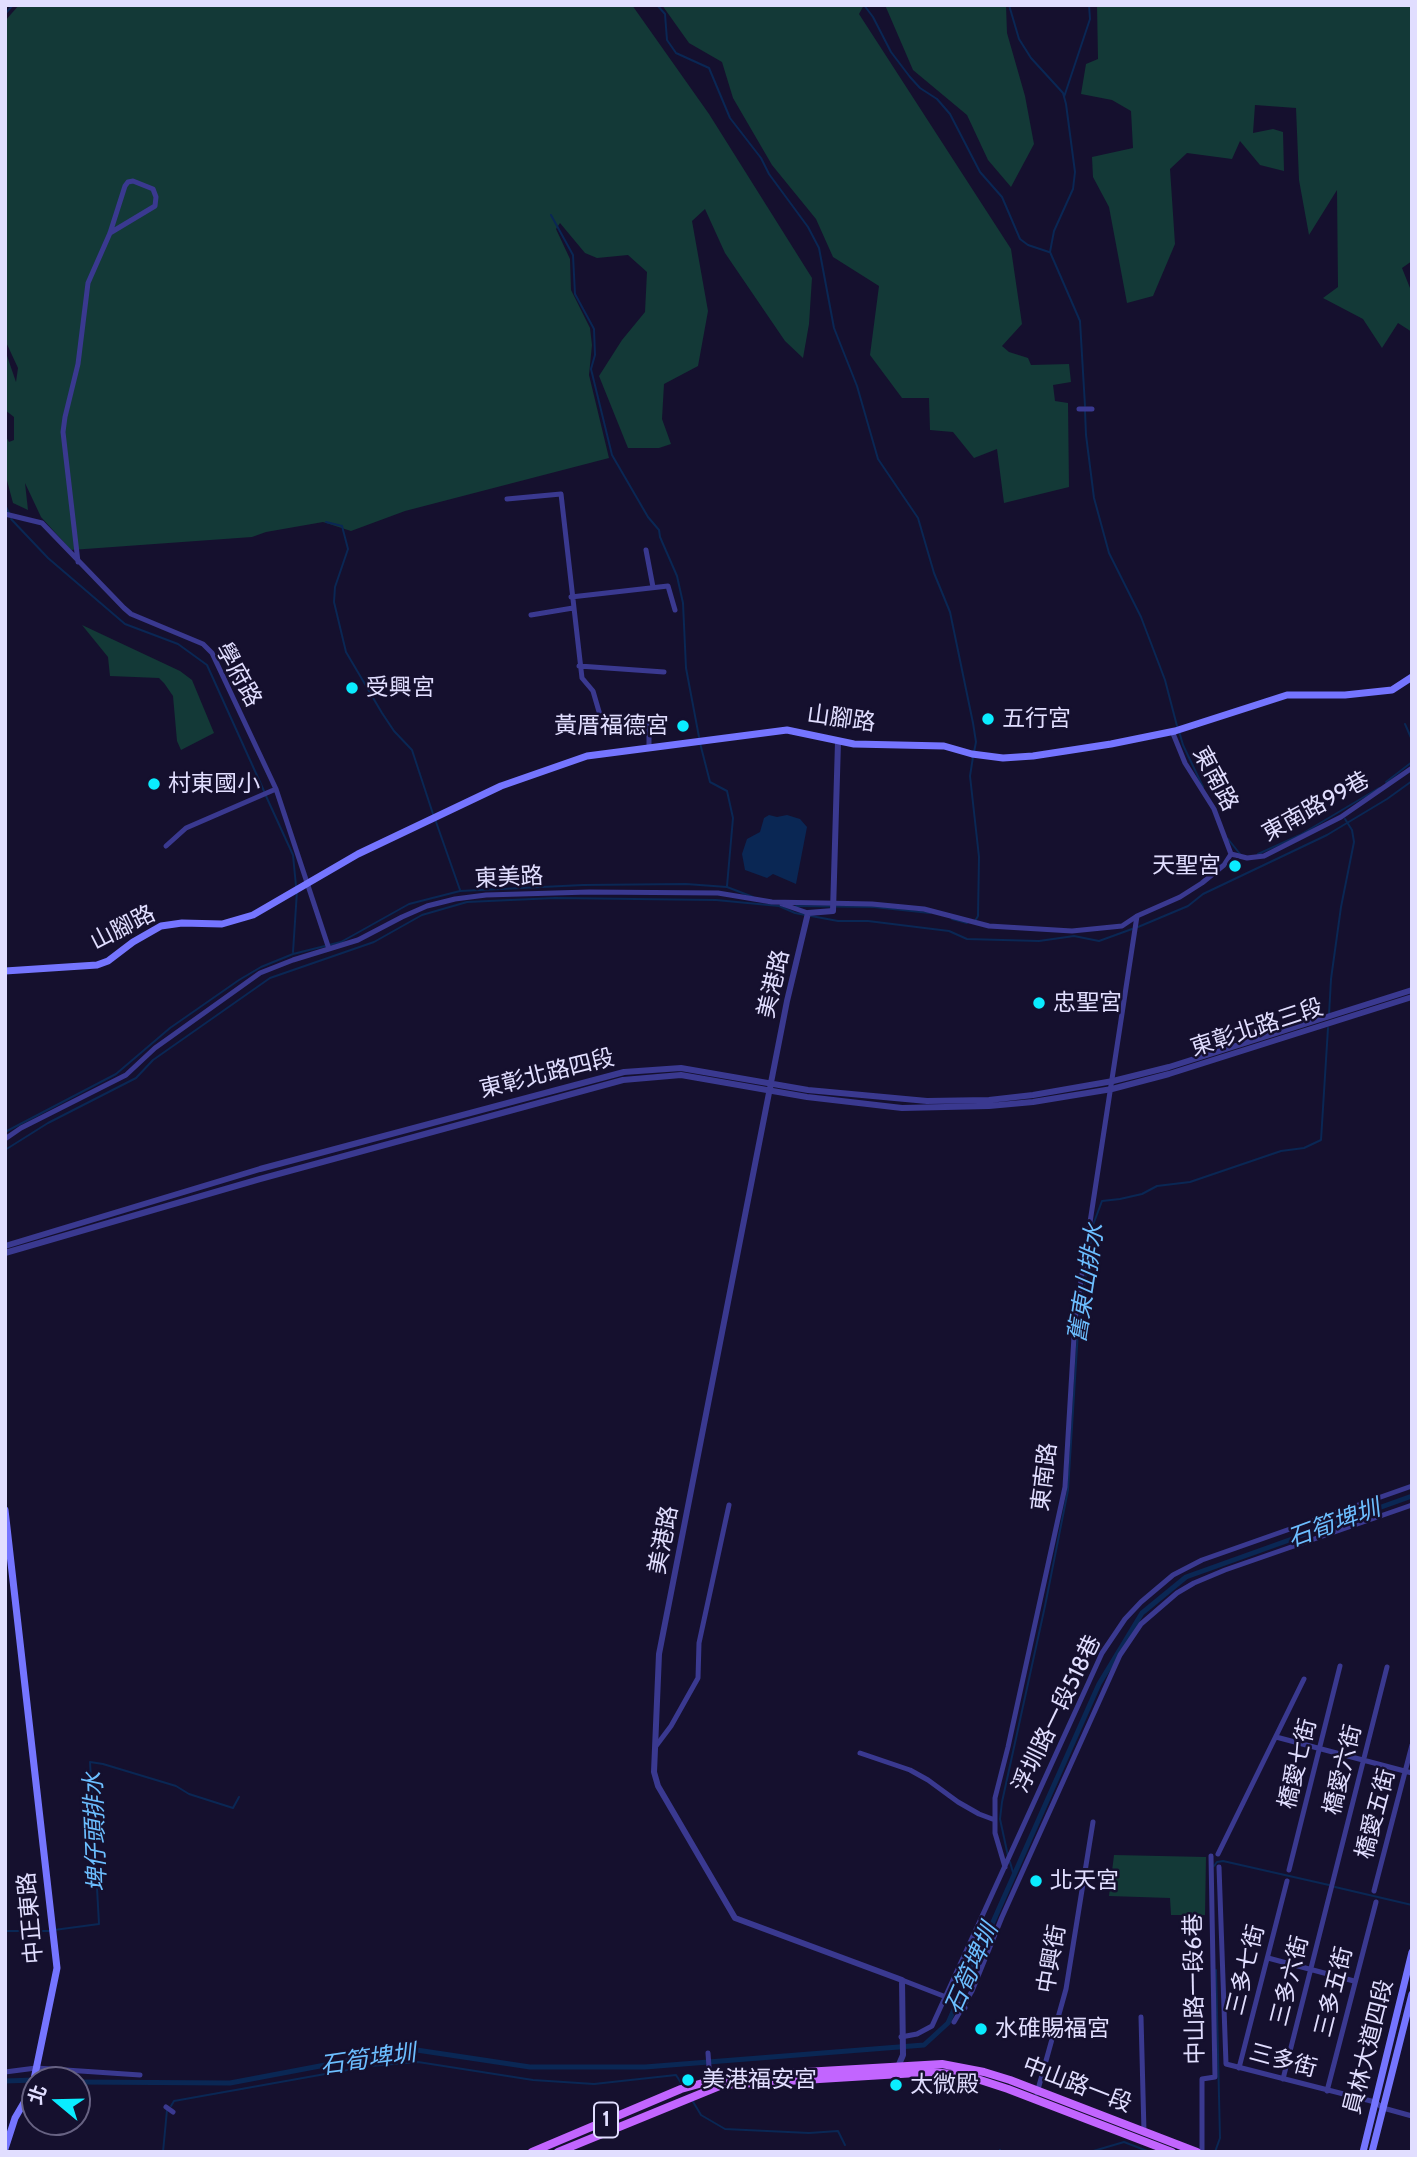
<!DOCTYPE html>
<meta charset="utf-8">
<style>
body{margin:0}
#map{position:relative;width:1417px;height:2157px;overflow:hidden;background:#15102e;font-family:Cabin,"Noto Sans TC",sans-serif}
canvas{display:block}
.frame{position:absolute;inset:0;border:7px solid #e1deff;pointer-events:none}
.north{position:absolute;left:21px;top:2066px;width:70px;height:70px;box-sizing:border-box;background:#15102e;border:2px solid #676282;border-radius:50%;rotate:289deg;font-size:19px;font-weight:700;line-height:28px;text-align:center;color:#e1deff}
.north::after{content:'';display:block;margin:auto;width:24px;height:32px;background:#0aecff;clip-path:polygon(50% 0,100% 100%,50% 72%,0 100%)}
</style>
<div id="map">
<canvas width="1417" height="2157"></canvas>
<div class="frame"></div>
<div class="north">北</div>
</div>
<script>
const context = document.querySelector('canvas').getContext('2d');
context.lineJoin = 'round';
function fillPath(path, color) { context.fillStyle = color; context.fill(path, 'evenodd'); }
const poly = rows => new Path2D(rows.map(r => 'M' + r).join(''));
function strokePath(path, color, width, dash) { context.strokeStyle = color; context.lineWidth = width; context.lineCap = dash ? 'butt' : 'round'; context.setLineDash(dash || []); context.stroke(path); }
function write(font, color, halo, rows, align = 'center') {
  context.font = font + ' Cabin,"Noto Sans TC",sans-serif'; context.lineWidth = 5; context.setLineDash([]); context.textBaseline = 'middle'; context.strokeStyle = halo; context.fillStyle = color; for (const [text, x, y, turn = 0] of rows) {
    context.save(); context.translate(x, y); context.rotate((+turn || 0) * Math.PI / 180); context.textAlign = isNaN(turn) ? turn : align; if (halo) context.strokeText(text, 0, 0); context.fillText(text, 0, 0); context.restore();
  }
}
const green = poly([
 [19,5,632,5,709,114,812,278,809,324,803,358,785,341,725,253,705,209,692,221,708,311,698,366,664,384,662,419,671,444,659,448,628,448,599,376,622,340,645,312,647,272,628,255,597,258,585,253,560,223,556,229,570,259,571,290,590,328,592,345,589,375,609,458,405,511,351,531,323,522,266,532,252,537,71,550,41,517,25,483,28,510,13,503,5,473,5,435,9,442,14,440,14,417,5,410,5,350,16,382,18,368,5,340,5,21],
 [662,5,864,5,859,14,1011,249,1022,324,1002,346,1009,352,1028,358,1031,365,1069,364,1071,382,1053,385,1055,401,1068,403,1069,487,1004,503,997,449,974,458,953,432,930,430,929,398,902,398,870,355,879,286,833,257,816,219,772,165,733,98,722,62,689,43],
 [885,5,1006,5,1007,33,1025,96,1034,144,1011,187,988,160,967,115,913,70],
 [1097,5,1412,5,1412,261,1402,268,1412,293,1412,332,1398,323,1382,348,1363,319,1323,298,1338,287,1337,190,1309,235,1299,180,1296,108,1255,105,1253,133,1273,129,1283,132,1284,171,1260,165,1240,141,1232,159,1187,153,1170,169,1175,244,1153,296,1127,303,1109,207,1093,177,1092,157,1133,148,1131,111,1112,100,1081,94,1086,64,1098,59],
 [82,625,180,671,192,680,214,733,181,750,177,741,173,696,164,683,159,678,110,676,108,657],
 [1114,1855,1206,1857,1205,1915,1171,1915,1170,1898,1109,1896]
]);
const water = poly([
 [769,815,777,817,787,815,800,819,807,827,796,884,773,874,767,878,745,870,742,854,747,839,760,832,764,818]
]);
const stream = poly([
 [657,5,665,14,667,40,676,53,709,68,730,118,761,158,769,174,808,227,819,248,834,328,857,386,878,459,918,518,934,573,950,612,973,723,976,742,974,752],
 [864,5,873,17,891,52,910,77,920,88,937,99,950,114,980,172,1002,197,1020,239,1028,245,1049,252],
 [1009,5,1019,39,1031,58,1063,93,1066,104,1075,172,1073,189,1054,231,1050,252,1080,321,1085,406],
 [5,14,13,5],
 [1064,97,1090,19,1089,5],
 [551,215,573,255,575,294,594,329,595,355,591,369,612,455,648,517,659,530,660,537,677,576,683,603,686,668,699,737],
 [1085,411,1086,435,1094,498,1109,553,1141,617,1165,680,1177,726],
 [5,505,9,513],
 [11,519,48,558,125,624,178,644,207,665,264,791],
 [326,522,342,526,348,549,335,587,334,602,346,652,382,713,394,731,412,750,433,814],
 [1405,724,1412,740],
 [1179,731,1183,745,1203,787],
 [700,743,710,782,727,791,733,818,727,886],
 [973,757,970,776,979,857,978,916,975,921],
 [1386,782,1412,762],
 [266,796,293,855,296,886],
 [435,819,460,890],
 [1228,839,1240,854],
 [1258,854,1300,835,1379,788],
 [796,906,874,907,930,913],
 [952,919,967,923],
 [1138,927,1188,906,1203,894,1327,835,1387,799,1412,781],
 [293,952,297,891],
 [1329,1015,1331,979,1341,907,1354,842,1352,830,1345,819],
 [5,1132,116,1074,170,1028,239,980,261,967,293,954,341,942,409,904,460,891,583,885,686,884,727,887,753,897],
 [5,1150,48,1123,136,1078,153,1060,270,978,374,942,422,915,467,902,555,898,716,900,779,906,795,913,838,921,868,921,949,931,967,939,1039,941,1074,936,1099,941,1132,929],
 [1008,1856,1000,1819,1002,1802,1045,1606,1068,1490,1078,1331,1093,1225,1102,1201,1120,1199,1142,1194,1157,1186,1190,1182,1281,1151,1304,1148,1321,1140,1328,1028],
 [1010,1862,1014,1876],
 [1214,1866,1217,1862,1223,1861,1329,1885],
 [1335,1887,1412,1905],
 [54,1930,99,1924,90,1762,103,1764,176,1786,189,1794,233,1808,239,1797],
 [5,1931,49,1931],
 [692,2100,701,2115,725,2129,809,2133,838,2131,845,2145],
 [171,2106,174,2101,370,2066,418,2062,533,2080,594,2084,676,2075,683,2086],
 [1000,2150,1001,2152],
 [163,2152,167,2110],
 [1090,2152,1124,2142,1150,2152],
 [1215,2152,1220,2138,1216,1970]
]);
const canal = poly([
 [5,2081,35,2080],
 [77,2082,230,2083,410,2049,530,2067,645,2067,924,2045,948,2023,1099,1684,1142,1613,1186,1577,1412,1496]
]);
const minor = poly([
 [1079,409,1092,409],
 [507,499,561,494,582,678,593,691,600,715,608,722,644,721,649,728,649,748],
 [5,514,42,523,124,608,131,614,203,644,212,653,276,789,329,949],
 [646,550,653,587],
 [78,562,63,432,65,417,78,364,88,283,110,233,125,186,128,182,133,181,153,189,156,197,155,206,110,233],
 [571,597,668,586,675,610],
 [531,615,573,608],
 [579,666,664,672],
 [1172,731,1185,763,1214,809,1231,854],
 [166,846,186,828,276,789],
 [1231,854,1247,858,1264,856,1341,817,1412,768],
 [782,904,808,913],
 [5,1139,21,1128,126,1075,155,1048,260,973,293,960,358,940,402,917,427,906,455,899,486,895,589,892,718,893,772,902,872,904,924,909,989,926,1072,931,1122,926,1137,916,1180,897,1202,883,1224,865,1231,854],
 [1276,1737,1412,1773],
 [656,1746,671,1726,698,1678,699,1643,729,1505],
 [860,1753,910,1770,928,1780,958,1802,979,1814,995,1820],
 [1218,1854,1304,1679],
 [1005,1867,995,1833,995,1798,1008,1747,1065,1487,1075,1320,1137,916],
 [1219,1867,1226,2064,1375,2102,1383,2108,1412,2116],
 [1289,1870,1340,1666],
 [1374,1891,1412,1745],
 [1268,1958,1354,1981],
 [902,1980,946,1997,965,2008],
 [1141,2017,1144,2132],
 [954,2022,972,1991,1002,1917,1120,1655,1141,1624,1177,1593,1194,1583,1225,1570,1412,1505],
 [901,2037,917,2034,932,2026,1102,1653,1125,1619,1141,1602,1173,1575,1202,1560,1412,1486],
 [708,2053,710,2081],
 [1239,2068,1287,1881],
 [5,2072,36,2068,140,2075],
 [1283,2079,1387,1667],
 [1327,2091,1376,1902],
 [1037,2093,1066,1989,1093,1822],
 [166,2107,173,2112],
 [1202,2152,1202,2079,1215,2077,1211,1856]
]);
const tertiary = poly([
 [838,742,833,911,808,913,787,1001,659,1654,654,1772,658,1786,735,1918,902,1980,903,2055,897,2069],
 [5,1246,260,1169,624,1072,681,1068,808,1090,927,1101,989,1100,1033,1095,1113,1081,1169,1067,1412,990],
 [5,1253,260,1179,623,1080,681,1075,807,1097,902,1108,989,1106,1033,1102,1112,1089,1169,1074,1412,997]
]);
const secondary = poly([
 [5,971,97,965,108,961,133,942,161,926,182,923,222,924,253,915,358,854,501,786,587,756,787,730,854,744,944,746,972,754,1003,758,1033,756,1111,744,1175,731,1287,695,1345,695,1392,690,1412,677],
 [5,1510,57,1968,32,2089,15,2118,5,2149],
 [1363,2152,1412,1952],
 [1372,2152,1412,1994]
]);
const primary = poly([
 [532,2152,681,2089,710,2081,770,2074,942,2064,984,2072,1010,2080,1197,2152],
 [558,2152,722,2085,933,2072,968,2076,1008,2089,1172,2152]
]);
const markers = [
 [352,688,7,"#0aecff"],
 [988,719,7,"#0aecff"],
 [683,726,7,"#0aecff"],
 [154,784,7,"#0aecff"],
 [1235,866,7,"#0aecff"],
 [1039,1003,7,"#0aecff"],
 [1036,1881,7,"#0aecff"],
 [981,2029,7,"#0aecff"],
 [688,2080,7,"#0aecff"],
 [896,2085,7,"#0aecff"]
];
const shields = [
 [606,2120,24]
];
const shieldNames = [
 ["1",606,2120]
];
const streetNames = [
 ["學府路",238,675,61],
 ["山腳路",841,719,8],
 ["東南路",1215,779,62],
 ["東南路99巷",1316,807,-29],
 ["東美路",509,878,-3],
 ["山腳路",123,928,-27],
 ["美港路",774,984,-77],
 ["東彰北路三段",1257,1028,-18],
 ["東彰北路四段",547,1074,-14],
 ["東南路",1045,1477,-83],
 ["美港路",664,1540,-79],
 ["浮圳路一段518巷",1057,1714,-64],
 ["橋愛七街",1298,1764,-76],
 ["橋愛六街",1343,1770,-76],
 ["橋愛五街",1376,1814,-75],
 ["中正東路",31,1918,-95],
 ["中興街",1052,1959,-80],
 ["三多七街",1246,1970,-76],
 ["三多六街",1290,1981,-76],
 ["中山路一段6巷",1195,1989,-91],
 ["三多五街",1334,1992,-76],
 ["員林大道四段",1369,2047,-76],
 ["三多街",1283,2061,15],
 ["中山路一段",1077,2085,21]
];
const poiNames = [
 ["受興宮",366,688],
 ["五行宮",1002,719],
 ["黃厝福德宮",669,726,"right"],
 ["村東國小",168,784],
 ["天聖宮",1221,866,"right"],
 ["忠聖宮",1053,1003],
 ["北天宮",1050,1881],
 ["水碓賜福宮",995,2029],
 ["美港福安宮",702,2080],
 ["太微殿",910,2085]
];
const waterNames = [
 ["舊東山排水",1087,1283,-81],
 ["石筍埤圳",1334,1524,-20],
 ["埤仔頭排水",96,1832,-92],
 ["石筍埤圳",972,1969,-66],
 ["石筍埤圳",368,2060,-8]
];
fillPath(green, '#133937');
fillPath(water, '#0a2754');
strokePath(stream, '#0a2754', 2);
strokePath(canal, '#0a2754', 5);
strokePath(minor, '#3a3990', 5);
strokePath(tertiary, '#3a3990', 6);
strokePath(secondary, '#7575ff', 7);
strokePath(primary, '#c265ff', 8);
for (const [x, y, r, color] of markers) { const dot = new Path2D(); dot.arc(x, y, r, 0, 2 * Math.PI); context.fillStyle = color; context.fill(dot); strokePath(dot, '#15102e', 2.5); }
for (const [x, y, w] of shields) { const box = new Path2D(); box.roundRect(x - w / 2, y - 17.5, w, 35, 5); context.fillStyle = '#15102e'; context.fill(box); strokePath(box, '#e1deff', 2); }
write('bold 21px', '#e1deff', null, shieldNames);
write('23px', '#e1deff', '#15102e', streetNames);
write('23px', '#e1deff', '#15102e', poiNames, 'left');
write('italic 24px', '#6cbeff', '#15102e', waterNames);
</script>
